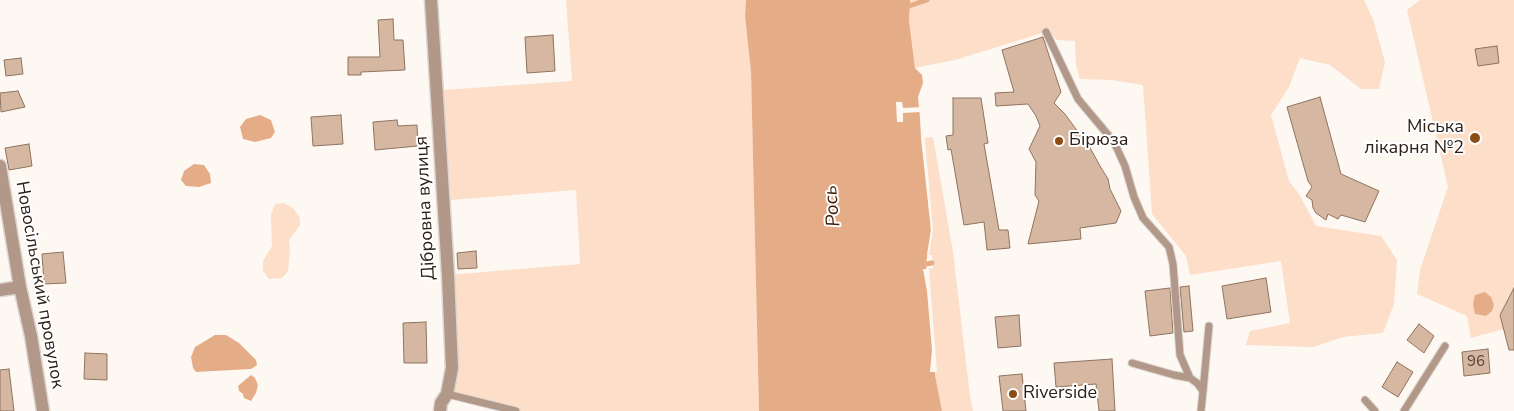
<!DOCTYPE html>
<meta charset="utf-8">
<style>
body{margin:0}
canvas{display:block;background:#fef8f3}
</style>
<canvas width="1514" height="411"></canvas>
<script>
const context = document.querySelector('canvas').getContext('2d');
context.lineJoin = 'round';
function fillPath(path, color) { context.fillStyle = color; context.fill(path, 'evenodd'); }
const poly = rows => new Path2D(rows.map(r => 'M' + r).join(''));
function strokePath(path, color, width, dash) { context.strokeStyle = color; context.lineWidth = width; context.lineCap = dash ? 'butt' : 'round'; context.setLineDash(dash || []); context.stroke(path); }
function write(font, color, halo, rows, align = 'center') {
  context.font = font + ' "Nunito Sans",sans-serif'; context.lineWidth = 4; context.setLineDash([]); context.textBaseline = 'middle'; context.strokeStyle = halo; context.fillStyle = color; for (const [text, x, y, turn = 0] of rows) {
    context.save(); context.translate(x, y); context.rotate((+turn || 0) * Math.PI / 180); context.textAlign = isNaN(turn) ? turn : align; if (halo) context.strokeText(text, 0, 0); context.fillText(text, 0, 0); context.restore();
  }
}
const green = poly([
 [566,0,746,0,745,16,751,71,759,411,516,411,447,394,448,275,580,264,576,190,451,200,443,90,572,81],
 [910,0,1364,0,1373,19,1385,62,1379,89,1361,89,1330,65,1300,58,1289,87,1271,115,1289,181,1299,194,1316,226,1381,236,1397,260,1394,304,1383,333,1343,337,1313,347,1246,345,1250,331,1290,323,1281,261,1190,275,1186,256,1152,214,1143,85,1112,80,1080,79,1076,65,1075,41,1057,40,1049,31,955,60,915,68,909,21],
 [1420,0,1514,0,1514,288,1500,315,1504,329,1471,338,1467,316,1417,294,1420,270,1448,187,1407,10],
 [933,137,953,252,970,396,973,411,942,411,935,375,926,269,933,268,932,255,927,255,931,230,922,138],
 [284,203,293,208,300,218,300,225,289,240,290,250,288,271,282,278,269,279,263,271,263,261,272,246,271,215,275,204]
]);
const water = poly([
 [746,0,910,0,909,21,915,68,922,75,923,83,918,97,931,230,926,264,935,375,942,411,759,411,751,72,745,16],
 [260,115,271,120,275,132,271,138,255,142,243,139,240,127,246,119],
 [194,164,204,165,210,174,211,183,199,187,186,186,181,180,184,171],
 [1485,292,1491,297,1494,305,1492,311,1486,316,1475,314,1473,304,1475,295],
 [215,335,226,335,239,343,256,360,257,365,251,369,196,372,193,368,191,357,195,347],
 [251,375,255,378,258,385,256,393,251,401,244,398,243,394,239,391,238,386]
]);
const pier = poly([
 [896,102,902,102,903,108,922,107,933,230,929,255,927,255,931,230,921,138,920,112,903,113,903,122,897,122],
 [923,269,929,269,937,372,930,372,932,350,927,291]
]);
const stream = poly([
 [909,6,927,0],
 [926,264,932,263]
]);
const building = poly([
 [393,19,394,40,403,40,405,70,361,72,361,75,348,75,348,57,380,57,378,20,393,19],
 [553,35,555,71,527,73,525,37,553,35],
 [1043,37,1061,92,1054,103,1065,114,1078,132,1081,131,1100,166,1108,179,1110,189,1121,211,1116,223,1080,228,1081,239,1028,244,1039,201,1035,195,1036,162,1029,149,1040,126,1036,116,1028,104,996,106,995,93,1014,92,1002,50,1043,37],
 [1497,46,1499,63,1478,66,1475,49,1497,46],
 [21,58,23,74,6,76,4,60,21,58],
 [18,91,25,107,1,112,0,93,18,91],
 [1320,97,1341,174,1379,191,1365,222,1341,215,1338,219,1328,214,1326,220,1316,213,1313,208,1312,200,1306,196,1312,187,1308,181,1287,107,1320,97],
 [953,98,981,98,988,143,984,144,999,230,1008,230,1010,248,987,250,984,222,964,225,951,149,948,150,946,136,953,135,953,98],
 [341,115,343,144,313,146,311,117,341,115],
 [397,120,398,126,417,125,418,146,375,150,373,122,397,120],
 [29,144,32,166,9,170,5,148,29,144],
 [476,251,477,268,458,269,457,253,476,251],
 [63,252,66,283,44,284,42,254,63,252],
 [1266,278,1271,312,1227,319,1222,286,1266,278],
 [1189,286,1193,331,1184,332,1180,287,1189,286],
 [1170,288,1173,333,1150,336,1145,291,1170,288],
 [1514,288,1514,350,1509,350,1500,315,1514,288],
 [1019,315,1021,346,998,348,995,317,1019,315],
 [426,322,427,363,404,363,403,323,426,322],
 [1419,324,1434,336,1424,353,1407,340,1419,324],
 [1488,349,1490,373,1464,376,1462,352,1488,349],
 [85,353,107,354,107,380,84,379,85,353],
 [1112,359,1115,411,1099,411,1096,384,1056,387,1054,363,1112,359],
 [1397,362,1413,372,1398,397,1382,387,1397,362],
 [9,369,14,411,0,411,0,370,9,369],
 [1022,374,1026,411,1003,411,999,376,1022,374]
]);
const lane = poly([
 [1046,32,1078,99,1114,142,1125,166,1134,197,1143,218,1169,247,1173,264,1180,355,1190,378,1197,383,1203,391,1201,411],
 [1132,363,1174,375,1190,378],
 [1203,391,1209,326],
 [447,394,516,411],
 [1365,400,1375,411],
 [1404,411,1445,346]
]);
const street = poly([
 [431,0,448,275,452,368,447,394,441,403,440,411],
 [0,166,20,287,31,336,43,411],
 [0,290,20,287]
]);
const markers = [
 [1475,138,6,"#8b4b13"],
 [1059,141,5,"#8b4b13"],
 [1013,394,5,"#8b4b13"]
];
const numberNames = [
 ["96",1476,362]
];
const poiNames = [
 ["Міська",1464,128,"right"],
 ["лікарня №2",1464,149,"right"],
 ["Бірюза",1069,141],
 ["Riverside",1023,394]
];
const streetNames = [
 ["Дібровна вулиця",426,208,-93],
 ["Новосільський провулок",39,285,80]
];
const waterNames = [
 ["Рось",833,206,-95]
];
fillPath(green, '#fcdec9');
fillPath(water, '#e5ad87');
fillPath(pier, '#fef8f3');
strokePath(stream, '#e5ad87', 5);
fillPath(building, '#d6b7a2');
strokePath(building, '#8f735f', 1);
strokePath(lane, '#dcd5d0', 9);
strokePath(street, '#dcd5d0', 15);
strokePath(lane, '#b19888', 7);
strokePath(street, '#b19888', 12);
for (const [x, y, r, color] of markers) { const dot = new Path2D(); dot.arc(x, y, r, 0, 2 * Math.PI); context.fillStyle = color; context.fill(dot); strokePath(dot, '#fff', 2); }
write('15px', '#56463a', null, numberNames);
write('18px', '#2c2018', '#fff', poiNames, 'left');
write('18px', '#2c2018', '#fff', streetNames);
write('italic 19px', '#421e01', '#fff', waterNames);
</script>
